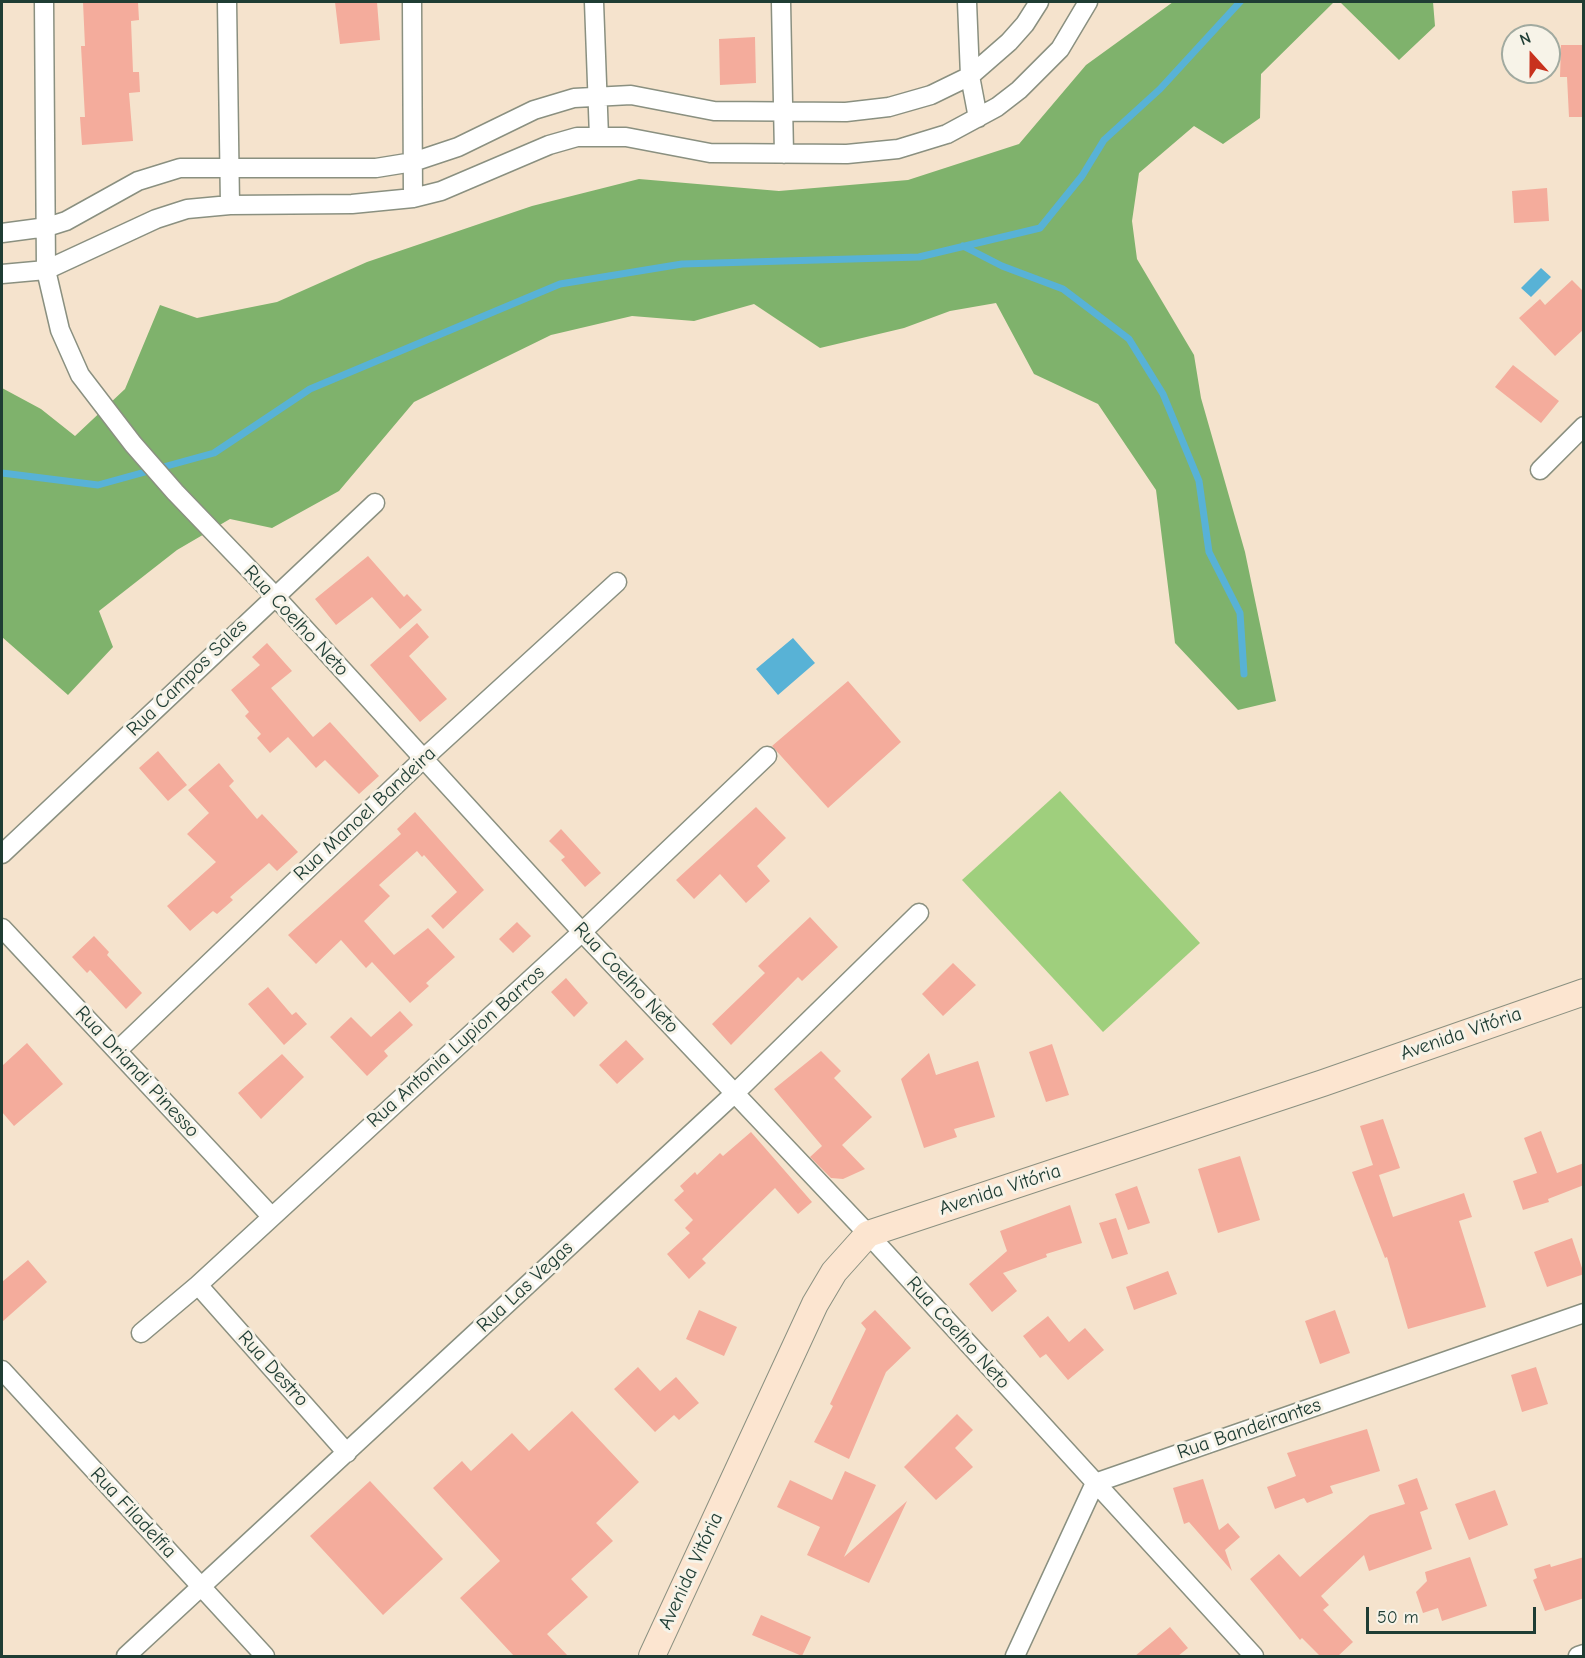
<!DOCTYPE html>
<meta charset="utf-8">
<style>
body{margin:0}
#map{position:relative;width:1585px;height:1658px;overflow:hidden;background:#f5e3cd;font-family:"Comic Neue",sans-serif}
canvas{display:block}
.frame{position:absolute;inset:0;border:3px solid #1f3d34;pointer-events:none}
.north{position:absolute;left:1501px;top:24px;width:60px;height:60px;box-sizing:border-box;background:#f7f3e8;border:2px solid #a1aaa0;border-radius:50%;rotate:339deg;font-size:16px;font-weight:700;line-height:24px;text-align:center;color:#1f3d34}
.north::after{content:'';display:block;margin:auto;width:21px;height:27px;background:#c8321e;clip-path:polygon(50% 0,100% 100%,50% 72%,0 100%)}
.scale{position:absolute;left:1366px;top:1607px;width:170px;height:27px;box-sizing:border-box;border:3px solid #1f3d34;border-top:0;padding-left:8px;font-size:18px;line-height:21px;white-space:nowrap;color:#1f3d34;-webkit-text-stroke:4px #f7f3e8;paint-order:stroke}
</style>
<div id="map">
<canvas width="1585" height="1658"></canvas>
<div class="frame"></div>
<div class="north">N</div>
<div class="scale">50 m</div>
</div>
<script>
const context = document.querySelector('canvas').getContext('2d');
context.lineJoin = 'round';
function fillPath(path, color) { context.fillStyle = color; context.fill(path, 'evenodd'); }
const poly = rows => new Path2D(rows.map(r => 'M' + r).join(''));
function strokePath(path, color, width, dash) { context.strokeStyle = color; context.lineWidth = width; context.lineCap = dash ? 'butt' : 'round'; context.setLineDash(dash || []); context.stroke(path); }
function write(font, color, halo, rows, align = 'center') {
  context.font = font + ' "Comic Neue",sans-serif'; context.lineWidth = 6; context.setLineDash([]); context.textBaseline = 'middle'; context.strokeStyle = halo; context.fillStyle = color; for (const [text, x, y, turn = 0] of rows) {
    context.save(); context.translate(x, y); context.rotate((+turn || 0) * Math.PI / 180); context.textAlign = isNaN(turn) ? turn : align; if (halo) context.strokeText(text, 0, 0); context.fillText(text, 0, 0); context.restore();
  }
}
const green = poly([
 [1060,791,1200,943,1103,1032,962,880]
]);
const forest = poly([
 [1173,2,1334,2,1261,74,1260,118,1223,144,1194,126,1139,173,1132,221,1137,259,1194,355,1201,398,1245,552,1276,701,1238,710,1175,643,1156,490,1098,404,1034,374,996,303,950,311,904,328,820,348,754,304,694,321,632,316,551,335,414,402,339,491,272,528,230,519,177,550,99,611,113,647,68,695,2,637,2,388,41,409,75,436,125,389,160,305,197,318,277,302,367,262,532,206,639,179,779,191,908,180,1019,144,1086,65],
 [1340,2,1433,2,1435,26,1399,60]
]);
const water = poly([
 [1541,268,1551,277,1531,297,1521,288],
 [793,638,815,663,778,695,756,669]
]);
const stream = poly([
 [963,246,1002,266,1063,289,1129,339,1163,394,1199,481,1209,552,1240,613,1244,674],
 [2,473,98,485,214,453,310,389,560,284,682,264,919,257,1040,228,1082,176,1104,140,1160,89,1240,2]
]);
const building = poly([
 [83,2,138,2,139,20,131,21,133,72,139,72,140,92,129,93,133,141,82,145,80,117,85,117,81,46,85,46],
 [335,2,377,2,380,40,340,44],
 [755,37,756,83,720,85,719,39],
 [1561,45,1584,45,1584,117,1569,117,1567,77,1560,77],
 [1547,188,1549,221,1514,223,1512,191],
 [1572,280,1584,292,1584,329,1555,356,1519,318,1540,299,1545,305],
 [1513,365,1559,401,1541,423,1495,387],
 [368,556,404,597,407,594,422,610,400,629,372,597,336,625,315,599],
 [417,623,429,637,409,656,447,699,420,722,370,665],
 [267,643,292,671,271,688,313,737,330,722,379,776,359,794,325,760,316,768,288,737,270,753,257,738,261,734,245,716,249,712,231,690,260,665,252,657],
 [848,681,901,742,828,808,772,746],
 [158,751,187,785,168,801,139,768],
 [219,763,234,781,229,786,257,819,262,814,298,852,277,871,269,863,230,897,233,900,217,914,213,911,190,931,167,906,216,862,187,834,209,813,188,790],
 [756,807,786,838,757,866,770,881,746,903,720,874,694,899,676,880],
 [415,812,484,890,443,929,431,916,457,892,424,855,422,857,417,851,379,885,390,896,364,921,394,955,428,928,455,957,426,983,429,986,410,1003,372,962,366,968,341,940,316,964,288,935,401,834,397,829],
 [561,829,601,873,585,887,561,860,565,857,549,841],
 [810,917,838,947,802,981,798,977,731,1045,712,1024,765,973,758,966],
 [517,922,531,936,513,953,499,939],
 [94,936,109,952,107,955,142,993,126,1009,90,970,87,973,72,957],
 [953,963,976,985,943,1016,922,994],
 [566,978,588,1003,574,1017,551,992],
 [268,987,292,1015,296,1012,307,1024,284,1045,248,1004],
 [400,1011,413,1025,384,1051,388,1056,367,1076,330,1037,351,1017,371,1037],
 [626,1040,644,1059,617,1084,599,1065],
 [27,1043,63,1084,14,1126,2,1112,2,1066],
 [1052,1044,1069,1095,1046,1102,1029,1052],
 [821,1051,841,1071,834,1078,872,1117,842,1145,865,1169,843,1179,831,1178,810,1157,822,1146,774,1089],
 [929,1053,936,1075,978,1061,995,1117,954,1129,957,1137,924,1148,901,1079],
 [282,1054,304,1077,261,1119,238,1093],
 [1383,1119,1400,1168,1379,1175,1393,1217,1464,1193,1472,1217,1459,1221,1486,1307,1408,1329,1387,1257,1385,1258,1352,1172,1373,1165,1360,1126],
 [1541,1131,1557,1173,1584,1163,1584,1185,1548,1199,1549,1202,1523,1210,1513,1181,1537,1173,1524,1138],
 [751,1132,812,1202,798,1214,775,1188,702,1259,706,1263,689,1279,667,1254,690,1233,685,1228,693,1220,674,1200,684,1191,680,1186,695,1172,697,1175,720,1153,723,1156],
 [1240,1156,1260,1220,1218,1233,1198,1169],
 [1137,1186,1150,1223,1128,1230,1115,1194],
 [1070,1205,1082,1243,1046,1254,1047,1257,1003,1273,1017,1291,992,1312,969,1284,1007,1251,1000,1231],
 [1116,1218,1128,1254,1112,1259,1099,1223],
 [1572,1238,1584,1274,1547,1287,1534,1252],
 [28,1260,47,1282,2,1322,2,1282],
 [1168,1271,1177,1294,1134,1310,1126,1287],
 [699,1310,737,1327,724,1356,686,1339],
 [875,1310,911,1348,886,1372,849,1459,814,1442,833,1406,830,1404,866,1329,861,1323],
 [1335,1310,1350,1353,1320,1364,1305,1321],
 [1048,1316,1069,1342,1085,1328,1104,1350,1068,1380,1046,1354,1040,1358,1023,1336],
 [638,1367,660,1391,676,1377,699,1403,679,1420,674,1415,655,1432,614,1389],
 [1536,1367,1548,1404,1522,1412,1511,1375],
 [572,1411,639,1482,596,1523,613,1541,571,1579,588,1597,547,1634,568,1656,514,1656,460,1598,500,1561,433,1488,462,1461,471,1471,512,1433,529,1451],
 [957,1414,973,1430,955,1448,973,1467,936,1500,904,1467],
 [1367,1429,1380,1471,1330,1486,1333,1493,1307,1503,1304,1498,1275,1509,1267,1487,1296,1476,1287,1453],
 [845,1471,876,1485,844,1557,907,1501,869,1583,807,1555,820,1527,777,1507,790,1480,832,1500],
 [1417,1478,1428,1509,1420,1512,1432,1549,1369,1571,1364,1555,1321,1596,1329,1605,1323,1610,1353,1642,1338,1656,1320,1656,1302,1638,1300,1640,1250,1579,1279,1554,1300,1577,1370,1515,1405,1504,1398,1485],
 [1203,1479,1219,1530,1228,1523,1240,1537,1225,1550,1232,1571,1189,1522,1184,1524,1173,1488],
 [370,1481,443,1559,383,1615,310,1536],
 [1495,1490,1508,1525,1469,1540,1455,1504],
 [1470,1557,1487,1606,1442,1621,1438,1608,1423,1613,1416,1592,1427,1581,1425,1572],
 [1584,1557,1584,1598,1545,1611,1533,1580,1537,1578,1534,1569,1550,1564,1551,1567],
 [761,1615,811,1637,802,1656,752,1635],
 [1170,1627,1188,1648,1178,1656,1135,1656]
]);
const street = poly([
 [44,2,46,270,60,330,80,375,133,444,175,492,274,595,582,932,868,1234,1254,1656],
 [227,2,230,205],
 [412,2,413,198],
 [594,2,599,137],
 [781,2,784,154],
 [967,2,970,76,978,118],
 [2,233,47,227,66,221,138,181,180,168,376,168,413,162,458,147,534,110,574,98,631,95,714,111,846,112,889,107,931,95,970,76,1009,42,1025,24,1039,2],
 [2,274,46,270,156,219,187,209,230,205,352,204,413,198,441,191,549,145,577,137,626,137,710,153,847,154,898,149,947,134,997,107,1019,90,1060,49,1088,2],
 [1540,470,1584,426],
 [2,854,375,503],
 [2,928,271,1216],
 [117,1051,423,759,617,582],
 [198,1285,347,1453],
 [141,1333,198,1285,582,932,767,756],
 [2,1370,265,1656],
 [126,1656,735,1093,919,913],
 [1015,1656,1095,1483,1584,1313],
 [1578,1656,1584,1654]
]);
const secondary = poly([
 [652,1656,815,1304,834,1272,868,1234,1323,1083,1584,992]
]);
const streetNames = [
 ["Rua Coelho Neto",296,621,47],
 ["Rua Campos Sales",187,678,-44],
 ["Rua Manoel Bandeira",365,814,-43],
 ["Rua Coelho Neto",626,978,47],
 ["Avenida Vitória",1461,1034,-19],
 ["Rua Antonia Lupion Barros",456,1047,-42],
 ["Rua Driandi Pinesso",137,1072,47],
 ["Avenida Vitória",1000,1190,-18],
 ["Rua Las Vegas",525,1287,-43],
 ["Rua Coelho Neto",958,1333,48],
 ["Rua Destro",273,1369,48],
 ["Rua Bandeirantes",1249,1429,-19],
 ["Rua Filadelfia",133,1513,47],
 ["Avenida Vitória",691,1571,-65]
];
fillPath(green, '#9fcf7d');
fillPath(forest, '#7fb26c');
fillPath(water, '#58b2d6');
strokePath(stream, '#58b2d6', 7);
fillPath(building, '#f4ac9c');
strokePath(street, '#8a9080', 21);
strokePath(secondary, '#8a9080', 28);
strokePath(street, '#fff', 18);
strokePath(secondary, '#fce5d0', 26);
write('20px', '#1f3d34', '#f7f3e8', streetNames);
</script>
